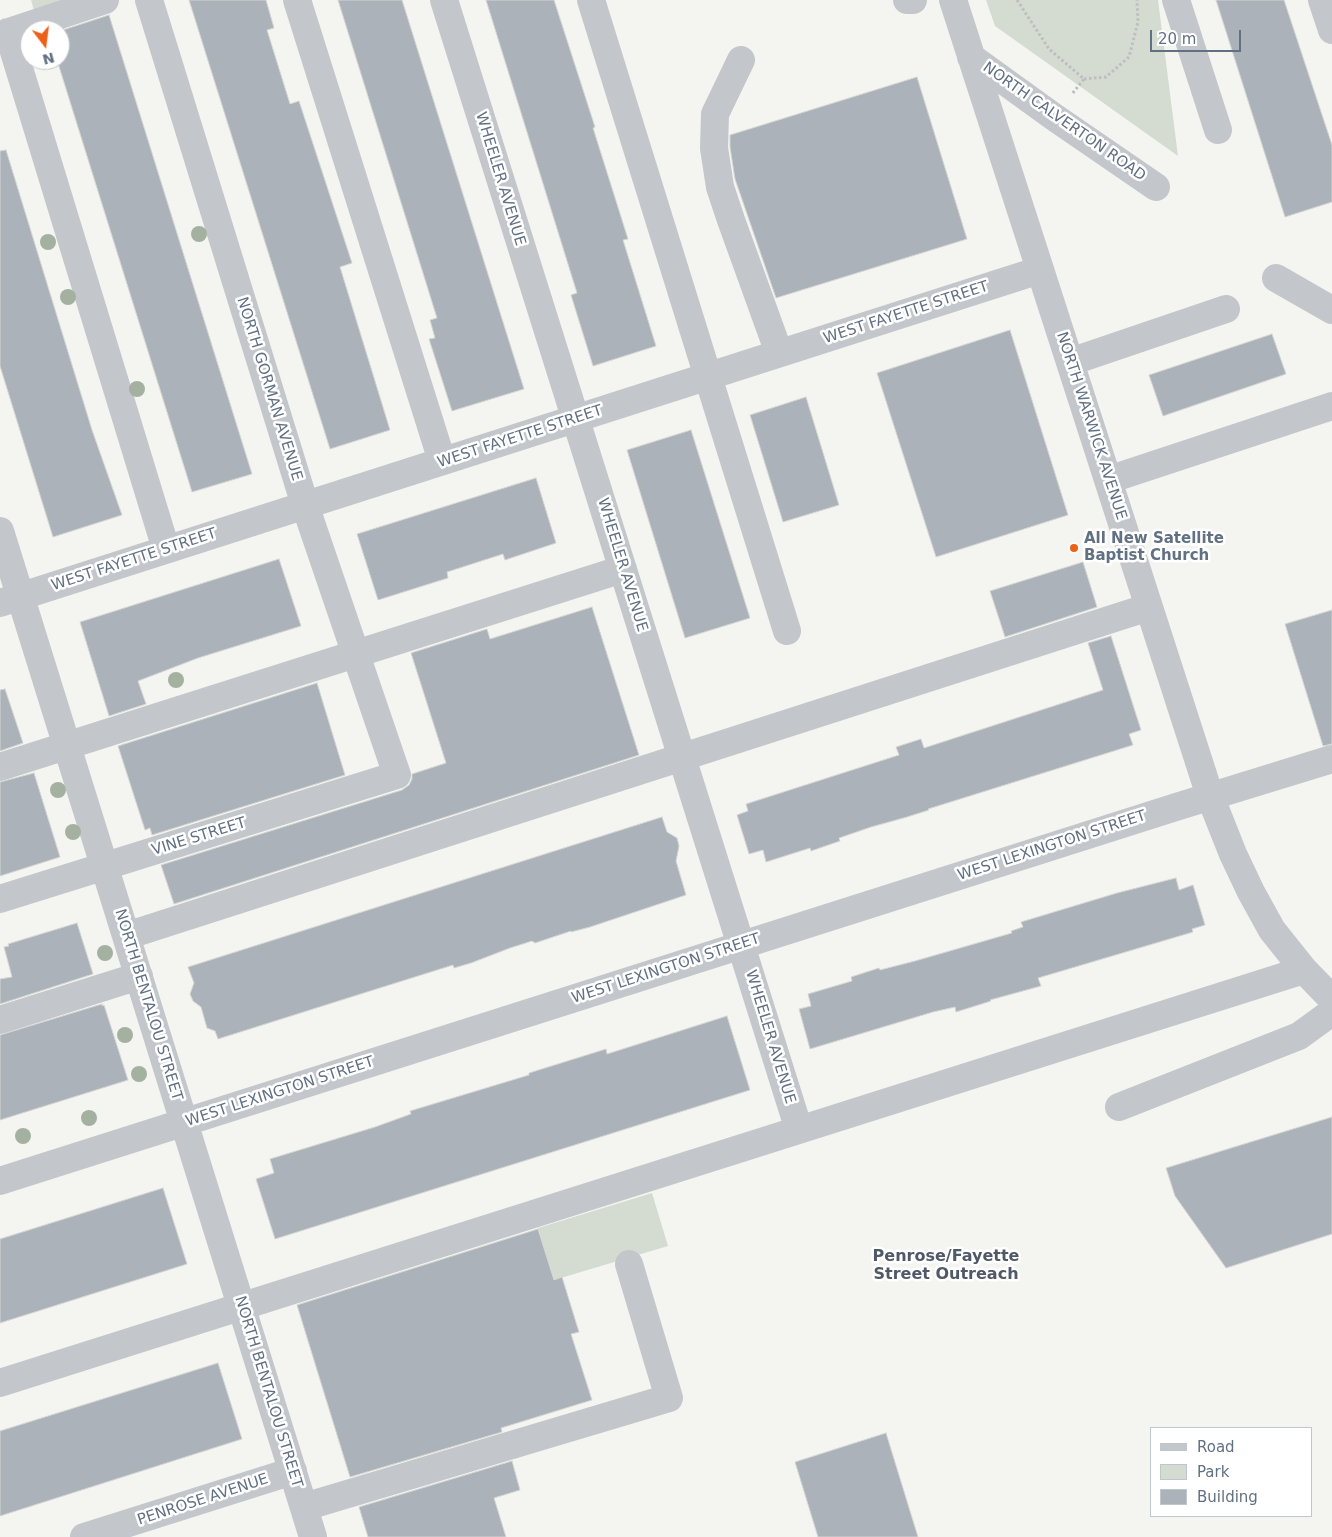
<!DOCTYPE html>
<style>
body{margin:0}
#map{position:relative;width:1332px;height:1537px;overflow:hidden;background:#f4f5f0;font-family:"DejaVu Sans",sans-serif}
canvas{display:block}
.legend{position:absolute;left:1150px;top:1427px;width:162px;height:90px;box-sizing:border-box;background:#fff;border:1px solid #c0c6cd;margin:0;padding:6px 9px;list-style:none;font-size:15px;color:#617083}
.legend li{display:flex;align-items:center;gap:10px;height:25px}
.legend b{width:25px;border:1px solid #c0c6cd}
.north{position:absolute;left:20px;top:20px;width:50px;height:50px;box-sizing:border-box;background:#fff;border:1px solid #c0c6cd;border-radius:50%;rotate:165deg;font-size:14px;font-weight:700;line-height:20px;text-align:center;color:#617083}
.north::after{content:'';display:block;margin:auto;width:18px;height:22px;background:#ed6018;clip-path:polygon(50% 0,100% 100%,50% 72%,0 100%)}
.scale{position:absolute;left:1150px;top:30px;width:91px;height:22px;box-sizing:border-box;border:2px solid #617083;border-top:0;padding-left:6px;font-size:15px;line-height:18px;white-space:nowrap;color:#617083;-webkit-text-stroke:4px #fff;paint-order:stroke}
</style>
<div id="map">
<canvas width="1332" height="1537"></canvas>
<ul class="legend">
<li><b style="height:6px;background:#c3c6ca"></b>Road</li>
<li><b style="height:14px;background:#d4dcd1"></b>Park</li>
<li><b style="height:14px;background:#abb2b9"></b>Building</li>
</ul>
<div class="north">N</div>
<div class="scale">20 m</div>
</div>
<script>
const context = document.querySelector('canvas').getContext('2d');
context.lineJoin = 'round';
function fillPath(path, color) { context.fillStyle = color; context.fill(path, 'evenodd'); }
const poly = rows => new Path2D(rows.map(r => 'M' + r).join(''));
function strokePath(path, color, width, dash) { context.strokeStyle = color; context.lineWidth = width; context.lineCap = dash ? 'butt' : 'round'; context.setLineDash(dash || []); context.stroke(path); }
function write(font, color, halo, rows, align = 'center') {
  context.font = font + ' "DejaVu Sans",sans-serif'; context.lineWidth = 5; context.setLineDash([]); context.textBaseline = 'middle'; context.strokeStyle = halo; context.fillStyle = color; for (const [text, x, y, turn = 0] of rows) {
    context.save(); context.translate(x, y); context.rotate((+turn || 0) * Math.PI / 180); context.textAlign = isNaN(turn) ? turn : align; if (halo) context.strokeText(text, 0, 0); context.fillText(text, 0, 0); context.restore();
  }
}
const green = poly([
 [31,0,80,0,35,14],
 [986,0,1158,0,1178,156,995,26],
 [652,1193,668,1246,554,1280,538,1228]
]);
const building = poly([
 [189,0,266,0,274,28,267,30,290,104,299,101,352,263,340,267,390,430,330,449,189,0],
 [338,0,402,0,524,389,452,411,429,339,435,338,430,320,437,318,338,0],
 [486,0,554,0,595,127,593,128,628,239,623,240,656,346,593,366,571,295,577,293,486,0],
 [1216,0,1284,0,1332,145,1332,202,1285,217,1216,0],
 [109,15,252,474,192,492,57,60,60,60,60,31,109,15],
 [917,77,967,239,776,298,735,179,730,147,730,135,917,77],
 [6,150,92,430,122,515,53,537,0,366,0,151,6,150],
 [1010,330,1068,515,936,557,877,373,1010,330],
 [1272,334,1286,374,1163,416,1149,375,1272,334],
 [806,397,839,505,783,522,750,415,806,397],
 [691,430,750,618,685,638,627,450,691,430],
 [536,478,556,543,505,560,503,554,447,572,448,578,378,600,357,534,536,478],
 [279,559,301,626,198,658,138,681,146,704,109,716,80,622,279,559],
 [1083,562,1097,607,1005,637,990,591,1083,562],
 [592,607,639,755,174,904,161,865,402,790,409,785,412,779,412,774,446,763,411,653,487,629,490,639,592,607],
 [1332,610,1332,744,1323,746,1285,624,1332,610],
 [1111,636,1141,730,1129,734,1133,745,928,809,929,810,907,817,871,827,839,838,840,841,811,851,810,848,766,862,763,850,749,854,737,815,748,811,746,804,899,755,896,747,921,739,924,748,1103,690,1088,643,1111,636],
 [317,683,345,775,152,835,150,828,145,830,118,746,317,683],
 [5,689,23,743,0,751,0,690,5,689],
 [34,773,60,857,0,876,0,782,34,773],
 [662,817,667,832,677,838,679,846,676,861,686,895,590,927,571,932,571,931,535,943,532,941,510,948,471,963,454,968,453,965,351,997,218,1039,215,1031,207,1028,201,1007,193,1001,190,994,194,983,188,967,662,817],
 [1176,878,1179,890,1193,885,1205,925,1192,929,1193,932,1038,978,1041,986,990,1000,991,1001,956,1012,955,1007,933,1012,810,1049,799,1009,811,1006,808,994,852,981,851,977,879,968,880,970,915,961,1012,933,1011,931,1023,927,1021,922,1117,893,1176,878],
 [77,923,93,974,0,1004,0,979,12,977,4,947,9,946,8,944,77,923],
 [102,1004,102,1006,104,1005,128,1080,0,1120,0,1035,102,1004],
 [727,1016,750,1090,275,1239,256,1179,274,1173,270,1159,375,1127,411,1114,410,1111,529,1075,529,1073,606,1049,607,1054,727,1016],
 [1332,1117,1332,1234,1226,1268,1175,1196,1166,1168,1332,1117],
 [163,1188,187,1264,0,1323,0,1239,163,1188],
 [538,1229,554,1280,562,1277,579,1332,571,1334,592,1400,501,1428,502,1432,350,1477,297,1305,538,1229],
 [218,1363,242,1439,0,1516,0,1431,218,1363],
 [886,1433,918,1537,818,1537,795,1462,886,1433],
 [512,1461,520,1490,494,1498,506,1537,368,1537,359,1507,512,1461]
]);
const path = poly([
 [1017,0,1049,49,1084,79,1072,94],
 [1084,79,1106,77,1129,57,1138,22,1137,0]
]);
const minor = poly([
 [297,0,442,461],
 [444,0,799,1130],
 [591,0,787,631],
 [907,0,913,0],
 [953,0,1210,796,1233,854,1251,892,1272,930,1304,970,1332,999],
 [1176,0,1218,130],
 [1322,0,1332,30],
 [8,32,166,549],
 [0,35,105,0],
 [971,57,1054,117,1156,187],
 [741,60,715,114,714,148,720,187,731,220,779,353],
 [1276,278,1332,310],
 [1070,362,1226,309],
 [1108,480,1332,406],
 [0,531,313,1537],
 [0,603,1040,270],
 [0,767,623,569],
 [0,899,397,775,305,505,149,0],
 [126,936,1149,607],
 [0,1020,139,976],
 [1119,1107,1299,1036,1332,1012],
 [0,1181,1176,807,1332,759],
 [0,1383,1304,970],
 [304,1507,669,1398,629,1264],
 [84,1537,293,1471]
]);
const trees = [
 [199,234],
 [48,242],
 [68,297],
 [137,389],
 [176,680],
 [58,790],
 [73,832],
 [105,953],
 [125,1035],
 [139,1074],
 [89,1118],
 [23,1136]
];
const markers = [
 [1074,548,5,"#ed6018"]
];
const streetNames = [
 ["NORTH CALVERTON ROAD",1064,122,35],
 ["WHEELER AVENUE",500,179,73],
 ["WEST FAYETTE STREET",906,313,-18],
 ["NORTH GORMAN AVENUE",269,389,73],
 ["NORTH WARWICK AVENUE",1091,426,72],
 ["WEST FAYETTE STREET",520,437,-18],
 ["WEST FAYETTE STREET",134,560,-18],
 ["WHEELER AVENUE",622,565,73],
 ["VINE STREET",199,837,-17],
 ["WEST LEXINGTON STREET",1052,846,-18],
 ["WEST LEXINGTON STREET",666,969,-18],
 ["NORTH BENTALOU STREET",148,1005,73],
 ["WHEELER AVENUE",770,1037,73],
 ["WEST LEXINGTON STREET",280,1092,-18],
 ["NORTH BENTALOU STREET",268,1392,73],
 ["PENROSE AVENUE",203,1500,-18]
];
const poiNames = [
 ["All New Satellite",1084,539],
 ["Baptist Church",1084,556]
];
const neighbourhoodNames = [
 ["Penrose/Fayette",946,1257],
 ["Street Outreach",946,1275]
];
fillPath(green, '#d4dcd1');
fillPath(building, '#abb2b9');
strokePath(building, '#d5d5d3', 1);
strokePath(path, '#bdbec1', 3, [2.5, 2.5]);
strokePath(minor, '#c3c6ca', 28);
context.fillStyle = '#a4b1a1';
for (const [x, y] of trees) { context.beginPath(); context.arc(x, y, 8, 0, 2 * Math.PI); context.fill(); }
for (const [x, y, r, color] of markers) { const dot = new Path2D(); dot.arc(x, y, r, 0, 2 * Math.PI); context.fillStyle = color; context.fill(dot); strokePath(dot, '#fff', 2); }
write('15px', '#617083', '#fff', streetNames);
write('bold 15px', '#617083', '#fff', poiNames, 'left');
write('bold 16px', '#505a67', '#fff', neighbourhoodNames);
</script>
